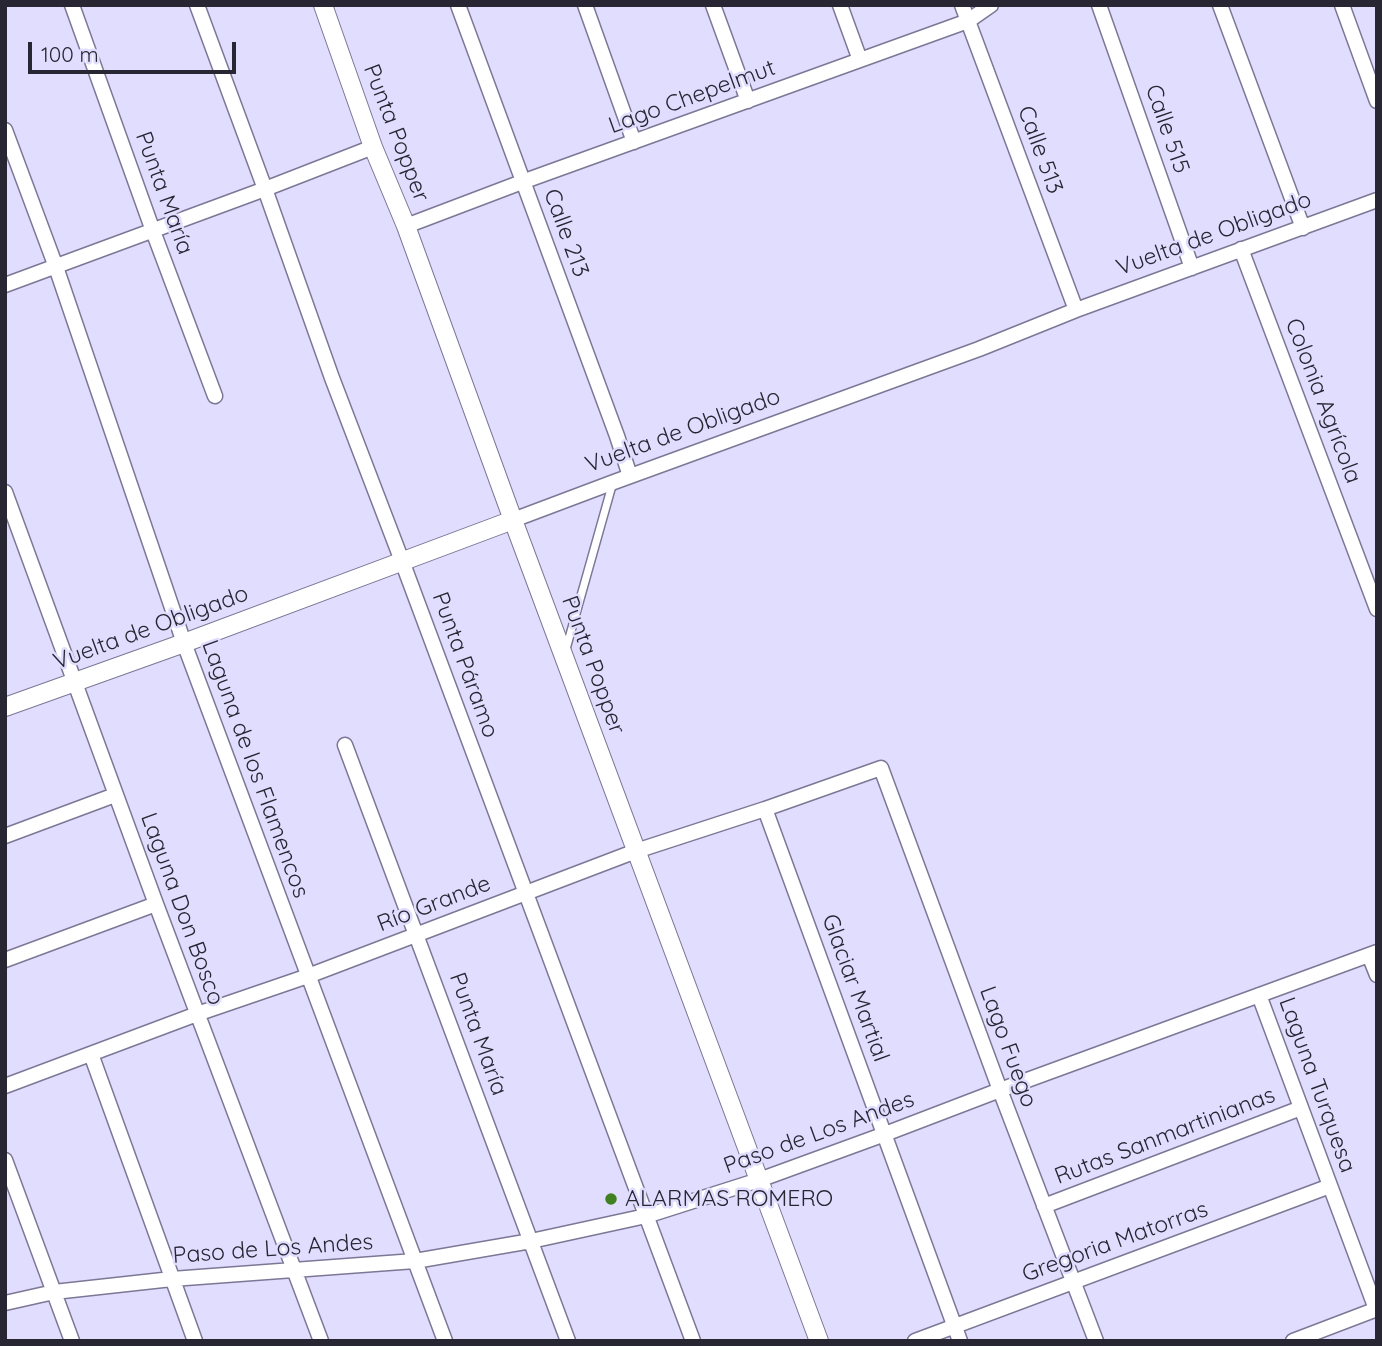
<!DOCTYPE html>
<meta charset="utf-8">
<style>
body{margin:0}
#map{position:relative;width:1382px;height:1346px;overflow:hidden;background:#e1ddff;font-family:Quicksand,sans-serif}
canvas{display:block}
.frame{position:absolute;inset:0;border:7px solid #282633;pointer-events:none}
.scale{position:absolute;left:28px;top:42px;width:208px;height:32px;box-sizing:border-box;border:4px solid #282633;border-top:0;padding-left:9px;font-size:21px;line-height:24px;white-space:nowrap;color:#282633;-webkit-text-stroke:5px #e1ddff;paint-order:stroke}
</style>
<div id="map">
<canvas width="1382" height="1346"></canvas>
<div class="frame"></div>
<div class="scale">100 m</div>
</div>
<script>
const context = document.querySelector('canvas').getContext('2d');
context.lineJoin = 'round';
const poly = rows => new Path2D(rows.map(r => 'M' + r).join(''));
function strokePath(path, color, width, dash) { context.strokeStyle = color; context.lineWidth = width; context.lineCap = dash ? 'butt' : 'round'; context.setLineDash(dash || []); context.stroke(path); }
function write(font, color, halo, rows, align = 'center') {
  context.font = font + ' Quicksand,sans-serif'; context.lineWidth = 5; context.setLineDash([]); context.textBaseline = 'middle'; context.strokeStyle = halo; context.fillStyle = color; for (const [text, x, y, turn = 0] of rows) {
    context.save(); context.translate(x, y); context.rotate((+turn || 0) * Math.PI / 180); context.textAlign = isNaN(turn) ? turn : align; if (halo) context.strokeText(text, 0, 0); context.fillText(text, 0, 0); context.restore();
  }
}
const service = poly([
 [566,649,613,482]
]);
const minor = poly([
 [72,5,153,231,215,396],
 [197,5,265,189,332,378,402,561,693,1341],
 [458,5,617,436,630,476],
 [585,5,634,142],
 [713,5,748,101],
 [840,5,860,60],
 [962,5,1076,310],
 [1099,5,1192,268],
 [1220,5,1303,228],
 [1342,5,1377,101],
 [5,130,56,267,184,643,445,1341],
 [406,226,522,182,968,21,991,5],
 [1241,249,1377,609],
 [5,285,265,189,373,147],
 [5,492,156,904,321,1341],
 [513,520,614,482,979,349,1076,310,1377,200],
 [345,745,568,1341],
 [765,809,960,1341],
 [5,836,115,795],
 [1369,955,1377,975],
 [5,960,156,904],
 [1259,995,1376,1309],
 [91,1054,195,1341],
 [5,1086,197,1014,308,976,636,851,765,809,881,768,1000,1090,1096,1341],
 [5,1160,72,1341],
 [1044,1206,1301,1108],
 [5,1303,54,1292,172,1279,415,1261,531,1241,646,1216,759,1180,885,1134,1000,1090,1377,952],
 [915,1341,1330,1186],
 [1293,1341,1377,1309]
]);
const tertiary = poly([
 [323,5,373,147,406,226,513,520,819,1341],
 [5,707,184,643,513,520]
]);
const markers = [
 [611,1199,7,"#3f8020"]
];
const streetNames = [
 ["Lago Chepelmut",692,97,-20],
 ["Calle 515",1167,129,71],
 ["Punta Popper",396,133,69],
 ["Calle 513",1040,150,70],
 ["Punta María",164,193,70],
 ["Calle 213",566,233,70],
 ["Vuelta de Obligado",1214,234,-20],
 ["Colonia Agrícola",1323,401,69],
 ["Vuelta de Obligado",683,431,-20],
 ["Vuelta de Obligado",151,628,-20],
 ["Punta Páramo",465,665,70],
 ["Punta Popper",593,665,70],
 ["Laguna de los Flamencos",255,769,70],
 ["Río Grande",434,904,-21],
 ["Laguna Don Bosco",182,909,70],
 ["Glaciar Martial",855,988,70],
 ["Punta María",478,1034,70],
 ["Lago Fuego",1008,1047,70],
 ["Laguna Turquesa",1317,1085,70],
 ["Paso de Los Andes",819,1133,-20],
 ["Rutas Sanmartinianas",1165,1136,-21],
 ["Gregoria Matorras",1115,1242,-20],
 ["Paso de Los Andes",273,1249,-4]
];
const poiNames = [
 ["ALARMAS ROMERO",625,1199]
];
strokePath(service, '#7c7795', 10);
strokePath(minor, '#7c7795', 17);
strokePath(tertiary, '#7c7795', 20);
strokePath(service, '#fff', 7);
strokePath(minor, '#fff', 14);
strokePath(tertiary, '#fff', 18);
for (const [x, y, r, color] of markers) { const dot = new Path2D(); dot.arc(x, y, r, 0, 2 * Math.PI); context.fillStyle = color; context.fill(dot); strokePath(dot, '#e1ddff', 2.5); }
write('23px', '#282633', '#e1ddff', streetNames);
write('23px', '#282633', '#e1ddff', poiNames, 'left');
</script>
